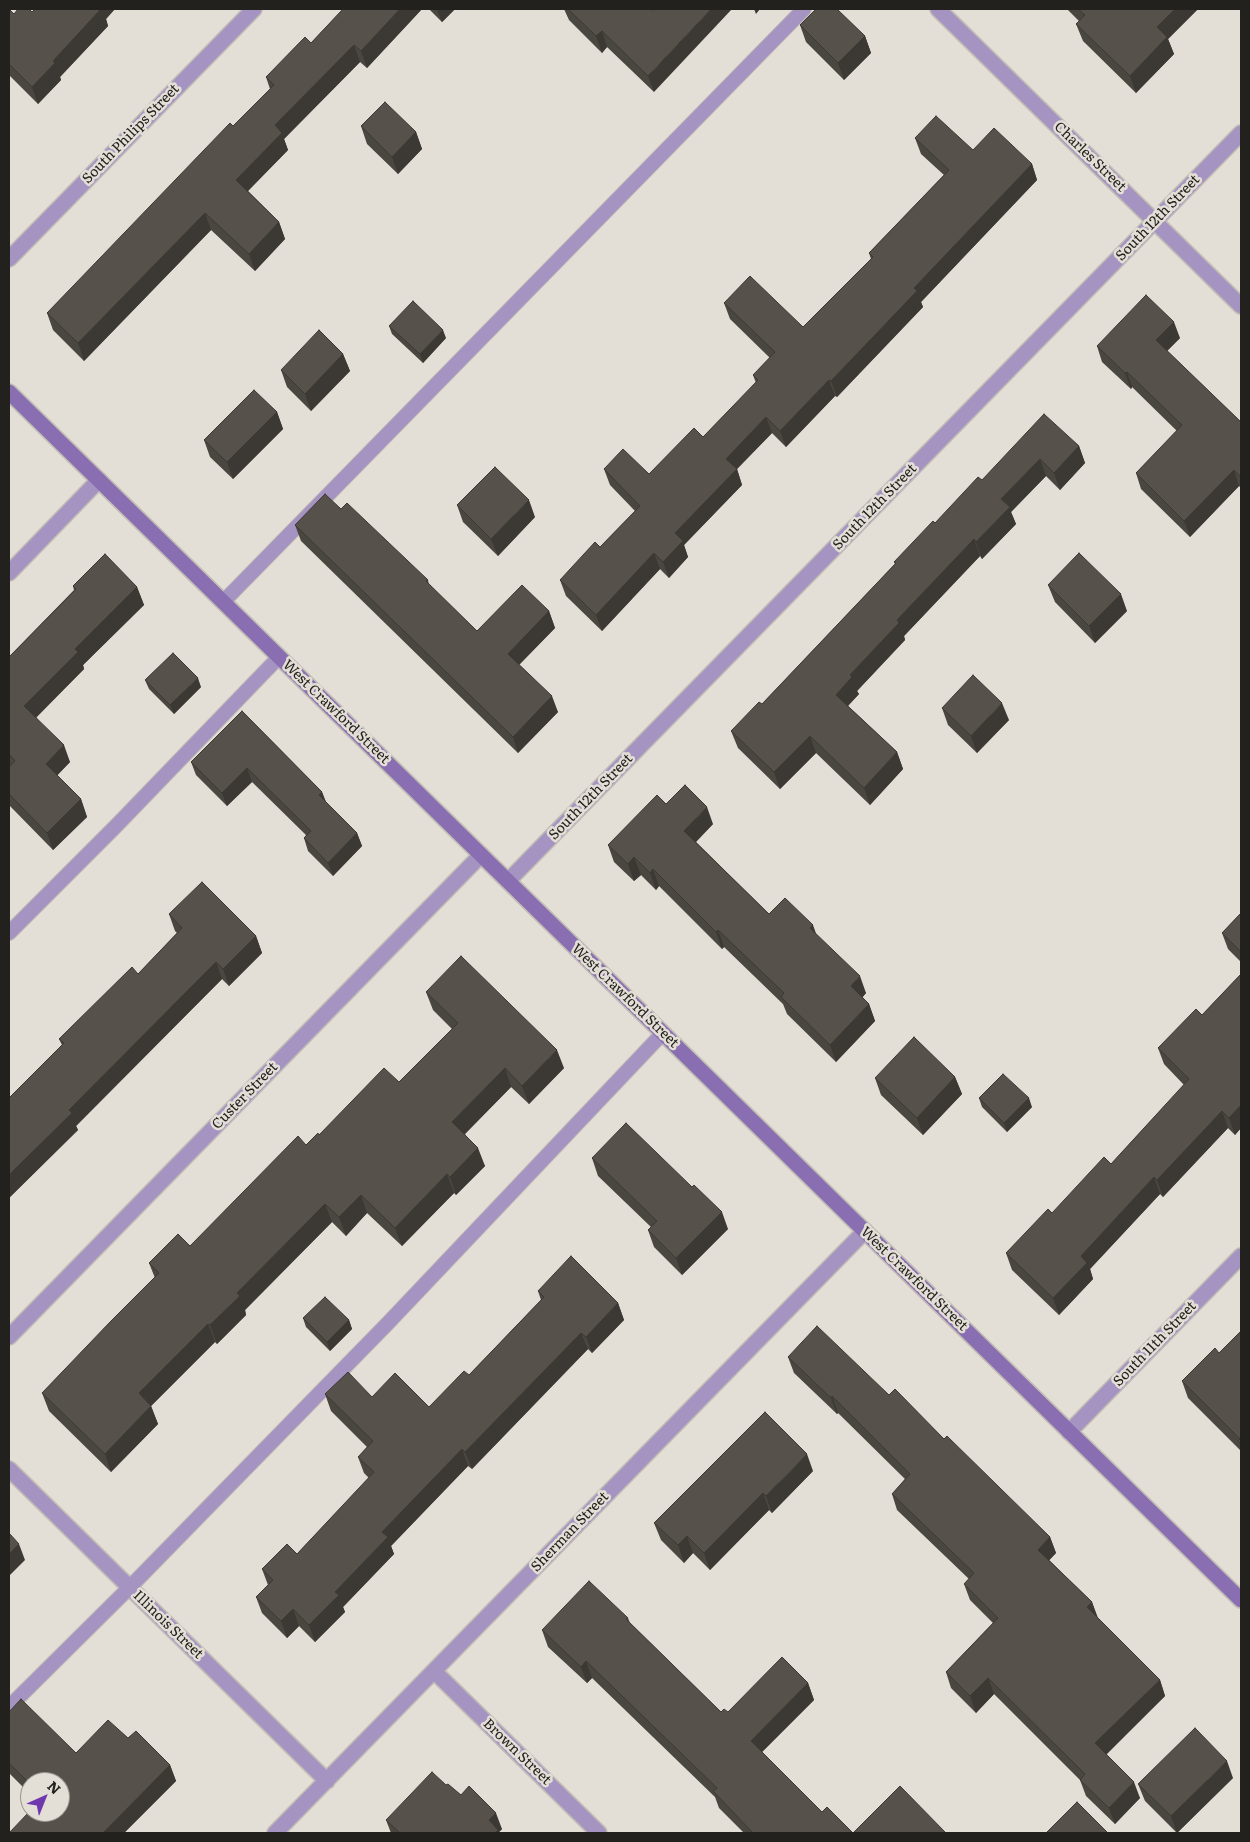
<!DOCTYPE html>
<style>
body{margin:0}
#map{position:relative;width:1250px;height:1842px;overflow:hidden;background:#e4dfd6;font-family:Literata,serif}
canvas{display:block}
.frame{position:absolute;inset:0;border:10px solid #23211e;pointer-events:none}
.north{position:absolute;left:20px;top:1772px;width:50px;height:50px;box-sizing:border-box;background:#e4dfd6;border:1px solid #97938c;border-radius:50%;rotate:44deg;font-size:14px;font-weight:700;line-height:20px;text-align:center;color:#23211e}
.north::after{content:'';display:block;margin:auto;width:18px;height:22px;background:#7038ae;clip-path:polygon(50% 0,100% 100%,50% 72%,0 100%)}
</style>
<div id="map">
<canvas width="1250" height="1842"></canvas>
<div class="frame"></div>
<div class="north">N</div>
</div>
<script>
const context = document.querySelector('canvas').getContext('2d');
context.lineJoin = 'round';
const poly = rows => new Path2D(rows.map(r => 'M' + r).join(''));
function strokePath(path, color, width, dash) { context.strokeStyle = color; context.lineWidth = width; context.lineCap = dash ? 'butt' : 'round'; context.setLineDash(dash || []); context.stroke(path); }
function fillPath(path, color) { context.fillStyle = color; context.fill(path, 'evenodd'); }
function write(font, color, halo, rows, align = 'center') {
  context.font = font + ' Literata,serif'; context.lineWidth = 5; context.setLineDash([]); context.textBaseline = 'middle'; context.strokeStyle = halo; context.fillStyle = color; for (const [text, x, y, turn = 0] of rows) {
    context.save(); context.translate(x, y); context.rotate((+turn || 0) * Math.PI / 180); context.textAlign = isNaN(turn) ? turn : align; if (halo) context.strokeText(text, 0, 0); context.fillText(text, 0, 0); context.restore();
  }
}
const lane = poly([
 [223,602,804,9],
 [9,933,116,826,279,657],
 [9,1707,130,1587,389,1322,663,1033]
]);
const street = poly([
 [938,9,1241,306],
 [9,259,254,9],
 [9,573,99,480],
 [508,881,1241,133],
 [9,1337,481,855],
 [1069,1432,1241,1256],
 [9,1469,327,1781],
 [434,1671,599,1833],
 [275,1833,865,1231]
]);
const secondary = poly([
 [9,392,1241,1600]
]);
const wall = poly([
 [9,9,14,14,32,12,114,10,106,19,108,26,60,77,61,80,38,104,9,75],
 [343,9,422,9,367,68,360,62,284,139,288,150,248,191,279,222,285,239,255,271,211,230,84,361,53,330,47,313,270,89,266,77,311,43],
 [429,9,455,9,442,22],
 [564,9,650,9,654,92,607,47,602,53,569,20],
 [1067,9,1198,9,1168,39,1174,54,1136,93,1083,41,1076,24,1079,21],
 [800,25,865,36,871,53,844,80,806,42],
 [361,126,416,132,422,149,398,174,367,144],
 [915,138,973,150,1032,164,1037,180,921,302,923,307,837,397,835,396,786,447,772,433,737,469,742,485,684,545,688,557,669,578,660,569,602,631,566,596,560,580,600,547,635,511,610,485,604,469,649,474,703,437,756,383,753,375,770,358,730,319,724,303,803,327,871,259,869,253,944,175,921,154],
 [389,326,446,338,423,363,392,334],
 [1180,338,1167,351,1241,422,1241,488,1239,486,1190,537,1141,489,1136,473,1177,431,1132,387,1131,389,1102,362,1097,346],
 [343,354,350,371,311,411,287,387,281,370],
 [277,412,283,429,233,479,210,457,204,440],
 [1079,446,1085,463,1060,490,1046,476,1011,512,1016,524,982,559,980,556,904,636,905,640,857,691,859,694,848,706,897,752,903,769,870,805,816,753,780,789,738,748,731,731,762,704,895,564,894,562,982,480],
 [457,505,535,517,498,556,463,522],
 [341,509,428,580,429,585,477,631,549,611,555,628,519,665,558,712,518,753,301,541,295,525],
 [1048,585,1127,611,1095,643,1055,602],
 [73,586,137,587,144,605,83,665,84,669,36,717,70,762,57,775,81,799,87,817,53,850,9,805,9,767,10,766,9,765,9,657,74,590],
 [145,680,201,687,174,714,149,689],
 [942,708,1009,720,977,753,948,725],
 [242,711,322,792,326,802,357,833,362,846,333,876,308,851,304,838,306,835,252,782,227,806,196,775,191,762],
 [666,804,713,824,696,842,769,914,816,934,866,993,862,998,869,1004,875,1021,836,1062,787,1014,783,1004,724,947,722,949,659,886,656,890,641,875,634,881,614,862,608,845],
 [1241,913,1241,962,1228,949,1222,933],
 [169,914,256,936,262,953,229,986,222,979,76,1126,78,1130,9,1198,9,1098,62,1045,59,1039,138,974,177,933,175,931],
 [1241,974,1241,1128,1235,1135,1228,1128,1163,1197,1160,1194,1090,1269,1093,1279,1059,1315,1012,1270,1006,1253,1111,1164,1184,1085,1164,1064,1158,1048,1202,1015],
 [426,992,564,1068,529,1104,511,1087,465,1134,485,1166,456,1195,454,1193,402,1246,367,1213,346,1236,332,1222,245,1310,246,1315,217,1344,215,1342,151,1406,158,1424,111,1472,49,1411,42,1393,155,1278,149,1263,190,1246,306,1145,319,1135,399,1082,452,1029,433,1010],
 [955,1077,962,1094,923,1135,881,1095,875,1078],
 [979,1098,1032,1107,1007,1132,982,1107],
 [592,1158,728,1229,682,1275,654,1247,648,1230,651,1227,598,1176],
 [538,1291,618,1303,624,1320,592,1353,588,1349,472,1469,468,1466,391,1546,394,1554,343,1607,345,1612,315,1642,299,1626,287,1638,262,1613,256,1597,268,1585,262,1569,297,1554,369,1478,364,1473,358,1457,367,1447,331,1411,325,1394,372,1397,429,1407,469,1375,541,1300],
 [303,1318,349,1320,352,1329,330,1351,306,1327],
 [1241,1331,1241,1451,1188,1398,1182,1381,1219,1353],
 [788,1357,889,1395,944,1439,1050,1537,1056,1553,1049,1560,1092,1602,1097,1617,1160,1680,1165,1696,1106,1754,1140,1798,1115,1824,1086,1796,1080,1780,994,1694,976,1713,951,1688,946,1672,993,1623,970,1600,964,1584,969,1579,897,1510,892,1494,905,1479,838,1413,837,1414,794,1373],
 [813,1471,772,1513,769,1510,710,1570,693,1553,684,1563,661,1540,654,1523],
 [628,1618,630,1623,721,1712,728,1712,808,1683,814,1700,762,1752,822,1812,853,1833,946,1833,744,1833,719,1808,715,1797,592,1678,587,1683,548,1647,542,1630],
 [9,1712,76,1753,128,1738,170,1765,176,1781,124,1833,9,1833,60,1812,30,1782,30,1794,9,1773],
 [1233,1778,1177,1833,1145,1801,1138,1784],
 [446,1785,461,1795,502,1829,499,1832,500,1833,391,1833,386,1820]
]);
const shadedWall = poly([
 [99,9,113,9,114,10,106,19,108,26,60,77,61,80,38,104,32,87,53,61],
 [400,9,422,9,367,68,361,51],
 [437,9,455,9,442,22],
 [711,9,732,9,654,92,648,76],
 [754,9,760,9,756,14],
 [1175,9,1198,9,1168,39,1174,54,1136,93,1130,76,1157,27],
 [602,31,607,47,602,53,596,36],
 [865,36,871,53,844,80,838,63],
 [354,45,360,62,284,139,288,150,242,197,236,180,275,125],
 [416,132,422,149,398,174,392,157],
 [1032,164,1037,180,921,302,923,307,837,397,831,381,914,288],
 [205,213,211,230,84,361,78,343],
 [279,222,285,239,255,271,249,254],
 [1174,322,1180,338,1162,356,1156,340],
 [443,330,446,338,423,363,420,354],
 [343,354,350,371,311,411,305,394],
 [1127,372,1132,387,1131,389,1125,373],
 [829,380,835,396,786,447,780,431],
 [277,412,283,429,233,479,227,462],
 [766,417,772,433,737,469,742,485,684,545,688,557,669,578,663,562,675,533,726,459],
 [1079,446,1085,463,1060,490,1054,473],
 [1040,459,1046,476,1011,512,1016,524,982,559,976,542,1001,499],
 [1234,470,1239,486,1190,537,1184,521],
 [529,500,535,517,498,556,491,539],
 [974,539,980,556,904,636,905,640,857,691,859,694,842,712,836,695,850,675,897,620],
 [654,553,660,569,602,631,596,615],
 [137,587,144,605,83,665,84,669,31,723,24,706,75,649],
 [1121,594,1127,611,1095,643,1089,626],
 [549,611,555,628,514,670,508,654],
 [198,678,201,687,174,714,170,705],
 [552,696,558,712,518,753,513,737],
 [1002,703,1009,720,977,753,971,736],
 [810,736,816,753,780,789,774,772],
 [64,745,70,762,52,781,46,764],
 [897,752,903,769,870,805,864,788],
 [247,768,252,782,227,806,222,793],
 [322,792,327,805,319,795],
 [81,799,87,817,53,850,47,833],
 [707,807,713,824,690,848,684,831],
 [357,833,362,846,333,876,328,863],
 [634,857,641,875,634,881,628,864],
 [653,869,659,886,656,890,650,873],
 [813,925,819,942,810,928],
 [718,930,724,947,722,949,716,932],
 [256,936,262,953,229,986,223,969],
 [216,962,222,979,76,1126,78,1130,9,1198,9,1175,69,1110],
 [860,976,866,993,857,1003,851,986],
 [869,1004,875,1021,836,1062,830,1045],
 [557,1050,564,1068,529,1104,522,1086],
 [505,1068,511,1087,459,1140,452,1122],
 [955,1077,962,1094,923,1135,917,1118],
 [1029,1098,1032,1107,1007,1132,1004,1123],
 [1241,1105,1241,1128,1235,1135,1229,1118],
 [1222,1111,1228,1128,1163,1197,1157,1180],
 [478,1148,485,1166,456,1195,450,1177],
 [447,1174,454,1193,402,1246,395,1228],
 [1154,1177,1160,1194,1090,1269,1093,1279,1059,1315,1053,1298,1081,1256],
 [361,1195,367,1213,346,1236,339,1217],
 [325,1204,332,1222,245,1310,246,1315,217,1344,210,1325,237,1293],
 [722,1212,728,1229,682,1275,676,1258],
 [618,1303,624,1320,592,1353,586,1337],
 [349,1320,352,1329,330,1351,327,1342],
 [208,1324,215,1342,151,1406,158,1424,111,1472,105,1454,139,1393],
 [581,1333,588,1349,472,1469,465,1452],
 [832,1396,838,1413,837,1414,831,1398],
 [462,1449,468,1466,391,1546,394,1554,343,1607,345,1612,315,1642,309,1625,382,1532],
 [807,1454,813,1471,772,1513,766,1496],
 [763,1493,769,1510,710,1570,704,1553],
 [687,1536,693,1553,684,1563,678,1545],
 [1050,1537,1056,1553,1044,1566,1038,1550],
 [19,1544,25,1560,9,1576,9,1554],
 [1092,1602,1098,1618,1087,1607],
 [293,1609,299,1626,287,1638,281,1621],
 [586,1661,592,1678,587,1683,581,1667],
 [988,1678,994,1694,976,1713,970,1696],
 [1160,1680,1165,1696,1101,1760,1095,1743],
 [808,1683,814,1700,757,1757,751,1741],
 [1227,1761,1233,1778,1177,1833,1171,1816],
 [170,1765,176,1781,124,1833,103,1833],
 [1134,1782,1140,1798,1115,1824,1109,1808],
 [496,1813,502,1829,499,1832,500,1833,494,1833,489,1820]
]);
const building = poly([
 [9,9,14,14,18,9,29,9,32,12,35,9,101,9,53,61,55,63,32,87,9,64,9,9],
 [343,9,400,9,361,51,354,45,275,125,282,133,236,180,279,222,249,254,205,213,78,343,47,313,230,123,233,126,274,85,266,77,305,37,311,43,343,9],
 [568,9,650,9,653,11,656,9,711,9,648,76,602,31,596,36,568,9],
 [816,9,837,9,865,36,838,63,800,25,816,9],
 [1078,9,1175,9,1157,27,1167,37,1130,76,1076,24,1085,15,1078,9],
 [385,102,416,132,392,157,361,126,385,102],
 [936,116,973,150,994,128,1032,164,914,288,917,291,831,381,829,380,780,431,766,417,726,459,737,469,675,533,683,541,663,562,654,553,596,615,560,580,595,542,600,547,640,506,604,469,623,449,649,474,694,428,703,437,758,380,753,375,775,352,724,303,750,276,803,327,873,257,869,253,949,170,915,138,936,116],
 [1146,295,1174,322,1156,340,1241,422,1241,477,1234,470,1184,521,1136,473,1182,425,1127,372,1125,373,1097,346,1146,295],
 [413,301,443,330,420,354,389,326,413,301],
 [319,330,343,354,305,394,281,370,319,330],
 [254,390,277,412,227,462,204,440,254,390],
 [1044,414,1079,446,1054,473,1040,459,1001,499,1010,507,976,542,974,539,897,620,899,623,850,675,852,677,836,695,897,752,864,788,810,736,774,772,731,731,759,702,762,704,896,563,894,562,933,521,935,523,978,477,982,480,1044,414],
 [495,467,529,500,491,539,457,505,495,467],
 [325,494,341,509,347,503,428,580,426,581,477,631,522,585,549,611,508,654,552,696,513,737,295,525,325,494],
 [1079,553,1121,594,1089,626,1048,585,1079,553],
 [105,554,137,587,75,649,78,652,24,706,64,745,46,764,81,799,47,833,9,794,9,767,15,761,9,754,9,657,76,589,73,586,105,554],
 [173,653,198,678,170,705,145,680,173,653],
 [973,675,1002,703,971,736,942,708,973,675],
 [242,711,322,792,319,795,357,833,328,863,304,838,311,831,247,768,222,793,191,762,242,711],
 [685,785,707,807,684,831,769,914,785,898,813,925,810,928,860,976,851,986,869,1004,830,1045,781,997,784,993,718,930,716,932,653,869,650,873,634,857,628,864,608,845,657,795,666,804,685,785],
 [202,882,256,936,223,969,216,962,69,1110,72,1113,9,1175,9,1098,64,1043,59,1039,132,967,138,974,182,928,169,914,202,882],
 [1241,913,1241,952,1222,933,1241,913],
 [461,956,557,1050,522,1086,505,1068,452,1122,478,1148,450,1177,447,1174,395,1228,361,1195,339,1217,325,1204,237,1293,240,1296,210,1325,208,1324,139,1393,151,1406,105,1454,42,1393,110,1322,159,1273,149,1263,178,1234,190,1246,298,1136,306,1145,318,1133,319,1135,384,1068,399,1082,458,1023,426,992,461,956],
 [1241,974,1241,1105,1229,1118,1222,1111,1157,1180,1154,1177,1081,1256,1087,1263,1053,1298,1006,1253,1048,1209,1052,1213,1104,1157,1111,1164,1189,1079,1158,1048,1196,1009,1202,1015,1241,974],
 [914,1037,955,1077,917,1118,875,1078,914,1037],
 [1003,1074,1029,1098,1004,1123,979,1098,1003,1074],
 [626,1123,692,1187,694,1185,722,1212,676,1258,648,1230,657,1221,592,1158,626,1123],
 [571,1256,618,1303,586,1337,581,1333,465,1452,462,1449,382,1532,388,1537,335,1592,339,1595,309,1625,293,1609,281,1621,256,1597,273,1580,262,1569,287,1544,297,1554,374,1472,358,1457,373,1441,325,1394,348,1372,372,1397,395,1373,429,1407,464,1371,469,1375,544,1297,538,1291,571,1256],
 [325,1297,349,1320,327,1342,303,1318,325,1297],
 [817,1326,889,1395,895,1389,944,1439,947,1436,1050,1537,1038,1550,1092,1602,1087,1607,1160,1680,1095,1743,1134,1782,1109,1808,1080,1780,1085,1774,988,1678,970,1696,946,1672,998,1618,964,1584,974,1573,892,1494,910,1474,832,1396,831,1398,788,1357,817,1326],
 [1241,1331,1241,1444,1238,1441,1240,1439,1182,1381,1215,1348,1219,1353,1241,1331],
 [765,1412,807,1454,766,1496,763,1493,704,1553,687,1536,678,1545,654,1523,765,1412],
 [9,1533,19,1544,9,1554,9,1533],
 [589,1581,628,1618,626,1619,721,1712,724,1709,728,1712,782,1657,808,1683,751,1741,822,1812,827,1807,853,1833,900,1786,946,1833,753,1833,713,1791,717,1788,586,1661,581,1667,542,1630,589,1581],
 [21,1699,76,1753,108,1720,128,1738,136,1731,170,1765,103,1833,9,1833,30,1811,30,1812,60,1812,60,1782,30,1782,30,1784,9,1763,9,1712,21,1699],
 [1195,1728,1227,1761,1171,1816,1138,1784,1195,1728],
 [432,1772,446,1785,448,1784,461,1795,469,1786,496,1813,489,1820,498,1830,495,1833,400,1833,386,1820,432,1772],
 [1077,1802,1108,1833,1046,1833,1077,1802]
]);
const streetNames = [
 ["South Philips Street",131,134,-46],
 ["Charles Street",1090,157,44],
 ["South 12th Street",1158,218,-46],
 ["South 12th Street",875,507,-46],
 ["West Crawford Street",336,712,44],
 ["South 12th Street",591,797,-46],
 ["West Crawford Street",625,996,44],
 ["Custer Street",245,1096,-46],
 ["West Crawford Street",914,1279,44],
 ["South 11th Street",1155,1344,-46],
 ["Sherman Street",570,1532,-46],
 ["Illinois Street",168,1625,44],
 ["Brown Street",517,1752,44]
];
strokePath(lane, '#c1bdb5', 16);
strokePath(street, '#c1bdb5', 18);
strokePath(secondary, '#c1bdb5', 18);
strokePath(lane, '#a594c2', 14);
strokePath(street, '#a594c2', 15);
strokePath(secondary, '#896fb1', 15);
fillPath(wall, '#4a4640');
fillPath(shadedWall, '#3c3934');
fillPath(building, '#56514a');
strokePath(building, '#3c3934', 1);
write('14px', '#23211e', '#e4dfd6', streetNames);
</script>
